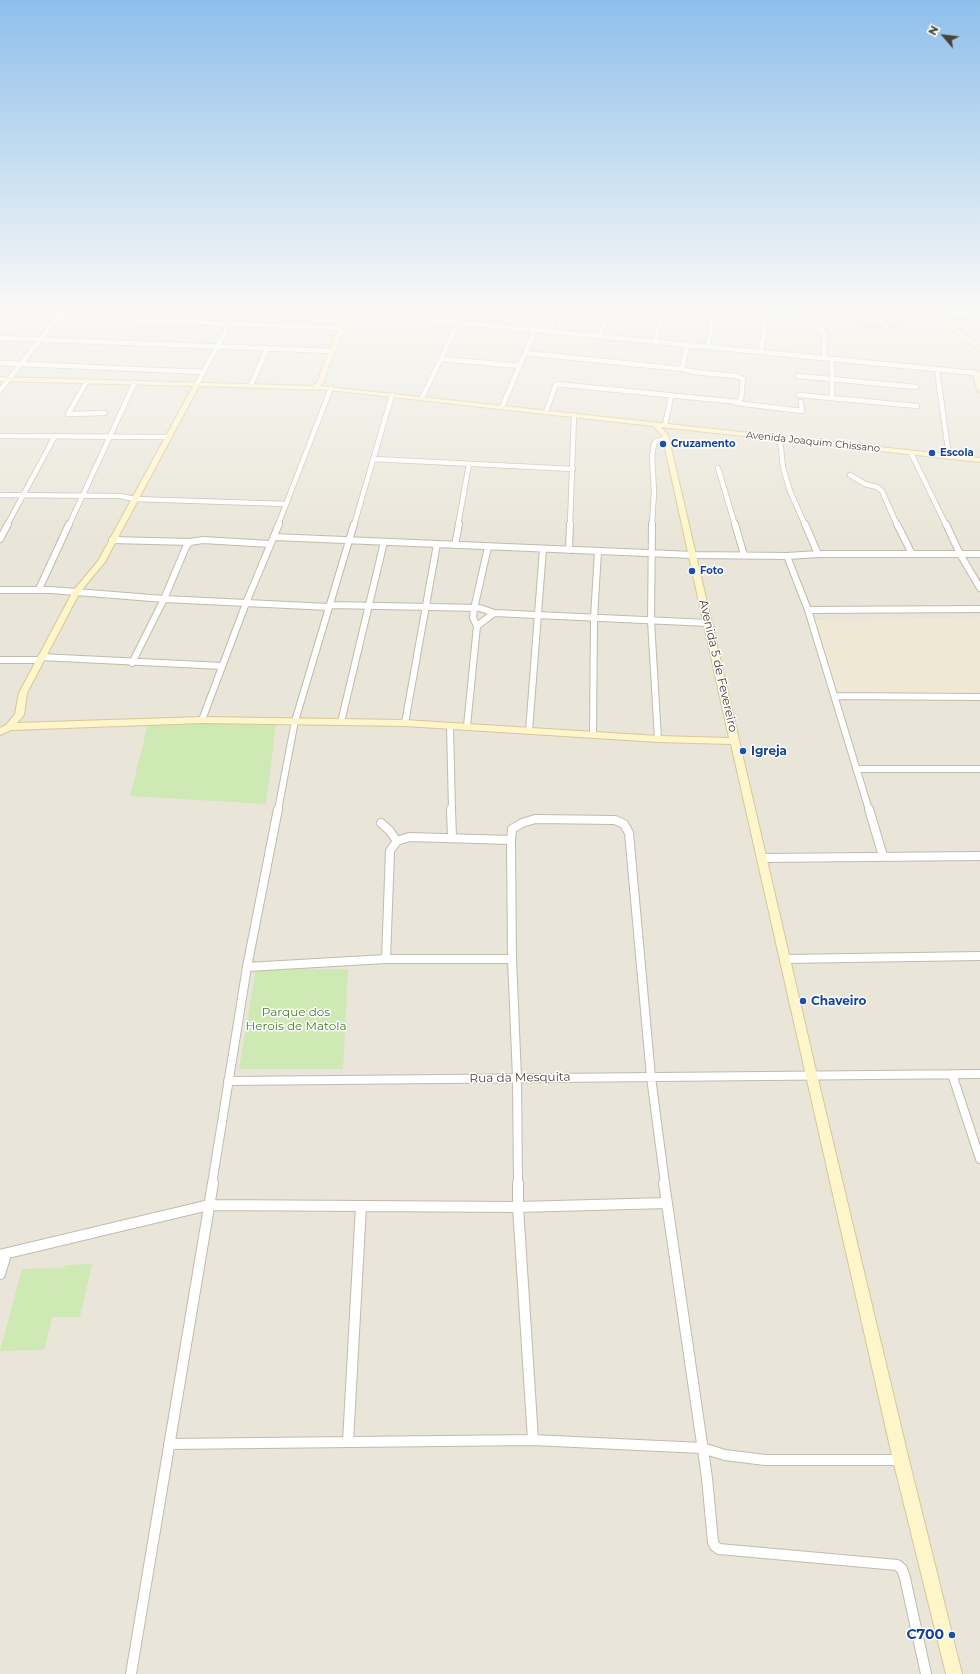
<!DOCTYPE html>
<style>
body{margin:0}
#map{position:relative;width:980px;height:1674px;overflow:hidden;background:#f5f2ea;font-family:Montserrat,sans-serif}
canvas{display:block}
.north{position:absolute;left:924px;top:16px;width:40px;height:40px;-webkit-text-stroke:3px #fff;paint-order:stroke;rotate:298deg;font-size:11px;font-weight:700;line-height:16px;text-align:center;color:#494338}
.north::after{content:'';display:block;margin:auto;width:14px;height:18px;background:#494338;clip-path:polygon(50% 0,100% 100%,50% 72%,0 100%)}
</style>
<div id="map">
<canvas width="980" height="1674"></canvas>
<div class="north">N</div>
</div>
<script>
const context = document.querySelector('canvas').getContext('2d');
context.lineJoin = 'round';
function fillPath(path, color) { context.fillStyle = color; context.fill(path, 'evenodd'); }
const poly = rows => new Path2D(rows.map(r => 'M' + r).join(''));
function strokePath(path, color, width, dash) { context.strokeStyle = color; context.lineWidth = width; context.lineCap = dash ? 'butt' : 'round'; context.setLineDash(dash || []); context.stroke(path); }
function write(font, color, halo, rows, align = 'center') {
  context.font = font + ' Montserrat,sans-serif'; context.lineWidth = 3; context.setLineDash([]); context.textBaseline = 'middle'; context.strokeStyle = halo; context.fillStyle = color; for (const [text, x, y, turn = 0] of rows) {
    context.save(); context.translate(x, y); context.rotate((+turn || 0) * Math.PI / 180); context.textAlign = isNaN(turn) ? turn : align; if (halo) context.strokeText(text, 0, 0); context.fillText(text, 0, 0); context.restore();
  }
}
const residential = poly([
 [0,308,980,308,980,1674,0,1674]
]);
const education = poly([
 [980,617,980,694,835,692,815,620]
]);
const green = poly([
 [276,723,266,804,130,796,148,724],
 [256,969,348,969,343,1069,239,1069],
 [92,1264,80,1317,52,1317,65,1265],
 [64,1268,44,1350,0,1351,22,1269]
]);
const stream = poly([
 [698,308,805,318],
 [810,319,884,328,938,319],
 [943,319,980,319]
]);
const streetFar3 = poly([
 [794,308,825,333,824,358],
 [861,308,886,326],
 [350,309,360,313,976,373],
 [0,315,342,328],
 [936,318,980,309],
 [453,323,456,308],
 [501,327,511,308],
 [549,332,559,308],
 [599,336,613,308],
 [0,338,332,351],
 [655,342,663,308],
 [708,347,714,308],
 [761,352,766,316],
 [525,353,682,369,694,372,736,376,743,379,741,399,738,402,556,384,546,412],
 [441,359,520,366],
 [832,359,832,398],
 [0,363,203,372],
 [682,369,687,345],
 [937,370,949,457],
 [798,376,916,387],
 [197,384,238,308],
 [251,385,267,349],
 [0,390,65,308],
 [799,395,917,406],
 [422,398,458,323],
 [736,403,802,411,801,402],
 [502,407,535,330],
 [68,414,87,381],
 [68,414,105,413],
 [665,425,671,397],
 [0,436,167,437],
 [780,438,783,468,790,491,805,525],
 [911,453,946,525],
 [374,459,573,469],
 [718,468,735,525],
 [850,475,865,484,877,487,882,491,897,525],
 [0,495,120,496,135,499,286,504],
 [7,525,55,436],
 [69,525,135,382],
 [278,525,331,388],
 [354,525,392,395],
 [458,525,469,464],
 [570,525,574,415],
 [652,525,654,491,652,457,654,444,656,441,666,439]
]);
const streetFar2 = poly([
 [652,524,651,621,658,739],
 [735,524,744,555],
 [805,524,818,554],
 [897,524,912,554],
 [946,524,960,554,980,588],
 [274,537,693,555,787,556,818,554,980,554],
 [0,539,8,524],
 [112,540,190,542,203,540,270,544],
 [455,545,459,524],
 [569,550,570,524],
 [787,556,808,610,869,810],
 [39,589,69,524],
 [0,590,51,590,164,599,329,607],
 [330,605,480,608,494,613],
 [808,610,980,609],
 [477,626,494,613,708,623],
 [41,657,222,666],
 [0,660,40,660],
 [132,663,164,599,186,547,190,542],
 [835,696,980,697],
 [202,720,246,603,279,524],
 [341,722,384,542],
 [405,723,437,544],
 [450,726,452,810],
 [467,726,477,626,473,618,474,609,488,547],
 [529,731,543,549],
 [593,735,594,618,598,551],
 [856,769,980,769],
 [278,810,295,721,354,524]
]);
const streetFar1 = poly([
 [451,809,452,838],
 [869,809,883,856],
 [381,823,389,830,397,841],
 [761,858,980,856],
 [386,959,390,851,397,841,409,837,511,840],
 [784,959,980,956],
 [247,967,386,959,512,959],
 [952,1074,980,1159],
 [228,1081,980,1074],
 [212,1184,247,967,278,809],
 [518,1184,517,1078,512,959,511,840,512,829,522,823,535,819,615,820,624,824,629,833,651,1077,665,1184]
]);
const street = poly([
 [518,1183,518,1207,533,1440],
 [664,1183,707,1478,713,1542,715,1546,719,1549,897,1565,902,1569,905,1578,926,1674],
 [0,1255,209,1205,518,1207,667,1203],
 [0,1274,6,1254],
 [348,1442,361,1206],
 [169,1444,533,1440,702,1448,725,1455,765,1460,901,1460],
 [131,1674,213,1183]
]);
const secondary = poly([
 [348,308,354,308,328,368,324,382,320,386,980,458,980,462,661,427,668,435,669,439,817,1075,909,1460,962,1674,946,1674,893,1460,731,744,658,742,405,726,202,723,11,730,0,735,0,728,6,725,15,714,19,693,73,591,98,561,193,386,0,381,0,377,312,386,318,381,322,368,348,308],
 [199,386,328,390,653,426,662,435,663,439,729,738,658,736,405,720,202,717,17,723,24,715,27,693,80,592,105,562,199,386],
 [918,308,925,308,944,319,980,346,980,351,940,321,934,319,918,308],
 [976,371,980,372,980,392,977,390,973,373,976,371]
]);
const markers = [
 [663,444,4,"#1a4fb4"],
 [932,453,4,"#1a4fb4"],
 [692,571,4,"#1a4fb4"],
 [743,751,4,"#1a4fb4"],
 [803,1001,4,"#1a4fb4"],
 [952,1635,4,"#1a4fb4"]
];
const farStreetnames = [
 ["Avenida Joaquim Chissano",813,442,6]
];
const farTransitnames = [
 ["Cruzamento",671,444],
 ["Escola",940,453],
 ["Foto",700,571]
];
const streetNames = [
 ["Avenida 5 de Fevereiro",718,666,77],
 ["Rua da Mesquita",520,1078,-1]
];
const transitNames = [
 ["Igreja",751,751],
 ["Chaveiro",811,1001]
];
const parkNames = [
 ["Parque dos",296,1012],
 ["Herois de Matola",296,1026]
];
const nearTransitnames = [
 ["C700",944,1635]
];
fillPath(residential, '#e9e5d8');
fillPath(education, '#eee8d4');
fillPath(green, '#cee9b3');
strokePath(stream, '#a7cff2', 1.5);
strokePath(streetFar3, '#c1bbac', 6);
strokePath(streetFar2, '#c1bbac', 8);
strokePath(streetFar1, '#c1bbac', 10);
strokePath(street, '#c1bbac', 12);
strokePath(secondary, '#d5c89a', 2);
strokePath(streetFar3, '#fff', 4.5);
strokePath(streetFar2, '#fff', 6);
strokePath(streetFar1, '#fff', 8);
strokePath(street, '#fff', 10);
fillPath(secondary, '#fff5ca');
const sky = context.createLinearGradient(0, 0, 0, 542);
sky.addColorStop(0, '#8ebfec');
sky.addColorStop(0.57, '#faf9f6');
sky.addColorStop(1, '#faf9f600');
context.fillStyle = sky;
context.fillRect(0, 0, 980, 542);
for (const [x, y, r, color] of markers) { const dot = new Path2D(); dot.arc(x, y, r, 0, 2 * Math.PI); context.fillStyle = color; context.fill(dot); strokePath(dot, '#fff', 1.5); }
write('10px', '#494338', '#fff', farStreetnames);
write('bold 10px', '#164399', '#fff', farTransitnames, 'left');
write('12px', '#494338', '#fff', streetNames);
write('bold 12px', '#164399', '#fff', transitNames, 'left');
write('12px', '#457d29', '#fff', parkNames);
write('bold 14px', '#164399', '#fff', nearTransitnames, 'right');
</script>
